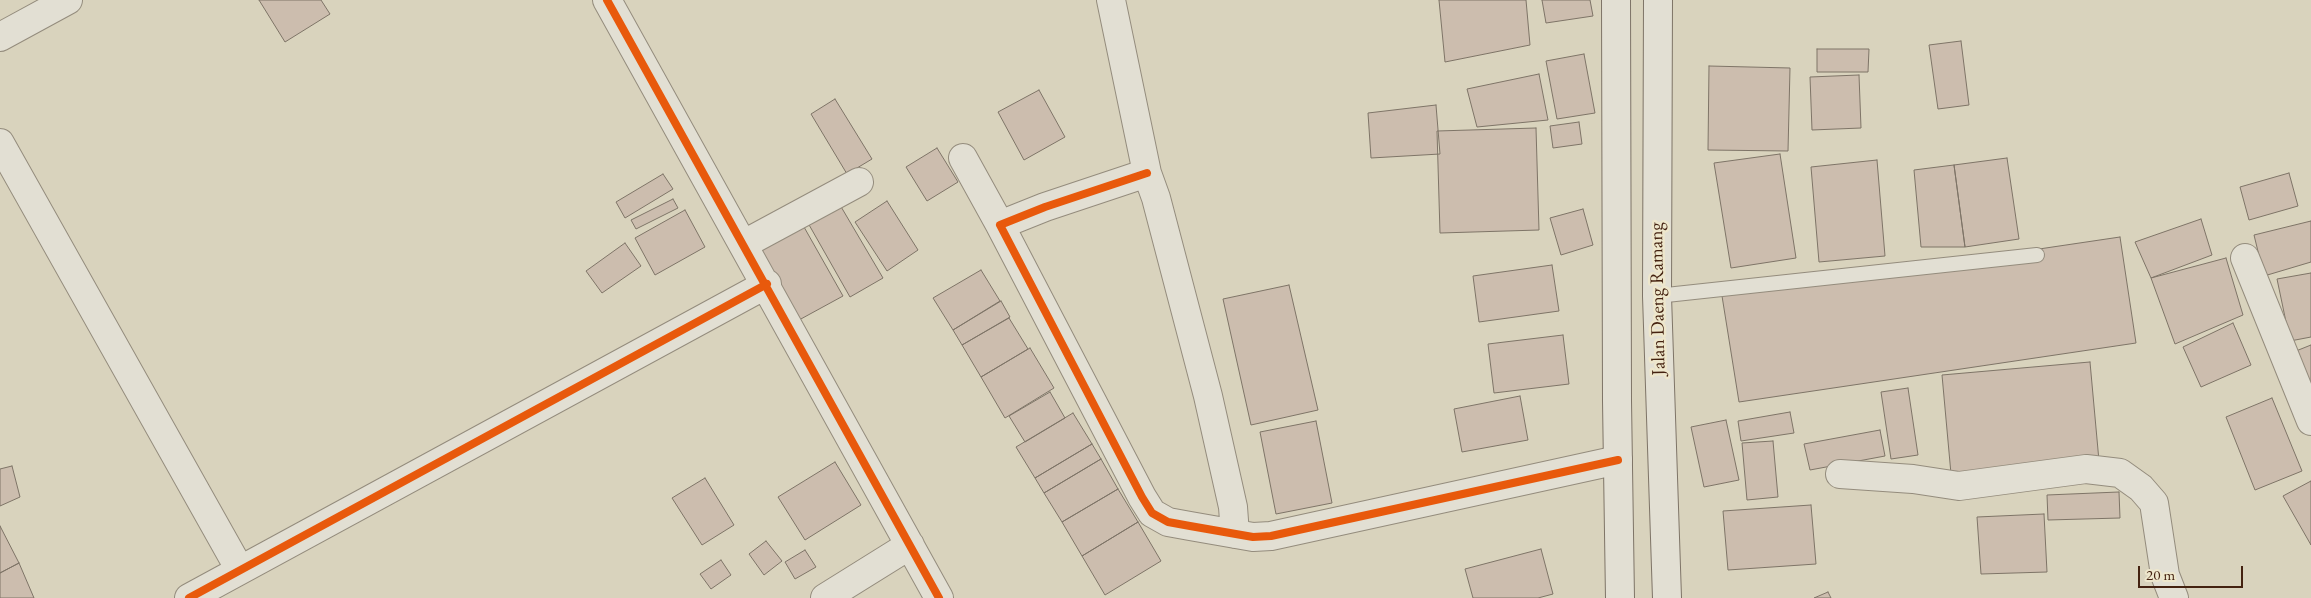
<!DOCTYPE html>
<style>
body{margin:0}
#map{position:relative;width:2311px;height:598px;overflow:hidden;background:#d9d3bd;font-family:"EB Garamond",serif}
canvas{display:block}
.scale{position:absolute;left:2138px;top:566px;width:105px;height:22px;box-sizing:border-box;border:2px solid #442210;border-top:0;padding-left:6px;font-size:15px;line-height:18px;white-space:nowrap;color:#442210;-webkit-text-stroke:4px #eee7cc;paint-order:stroke}
</style>
<div id="map">
<canvas width="2311" height="598"></canvas>
<div class="scale">20 m</div>
</div>
<script>
const context = document.querySelector('canvas').getContext('2d');
context.lineJoin = 'round';
function fillPath(path, color) { context.fillStyle = color; context.fill(path, 'evenodd'); }
const poly = rows => new Path2D(rows.map(r => 'M' + r).join(''));
function strokePath(path, color, width, dash) { context.strokeStyle = color; context.lineWidth = width; context.lineCap = dash ? 'butt' : 'round'; context.setLineDash(dash || []); context.stroke(path); }
function write(font, color, halo, rows, align = 'center') {
  context.font = font + ' "EB Garamond",serif'; context.lineWidth = 5; context.setLineDash([]); context.textBaseline = 'middle'; context.strokeStyle = halo; context.fillStyle = color; for (const [text, x, y, turn = 0] of rows) {
    context.save(); context.translate(x, y); context.rotate((+turn || 0) * Math.PI / 180); context.textAlign = isNaN(turn) ? turn : align; if (halo) context.strokeText(text, 0, 0); context.fillText(text, 0, 0); context.restore();
  }
}
const building = poly([
 [259,0,321,0,330,14,285,42,259,0],
 [1439,0,1526,0,1530,45,1445,62,1439,0],
 [1542,0,1590,0,1593,16,1546,23,1542,0],
 [1961,41,1969,105,1938,109,1929,45,1961,41],
 [1817,49,1869,49,1868,72,1817,72,1817,49],
 [1584,54,1595,113,1557,119,1546,61,1584,54],
 [1709,66,1790,68,1788,151,1708,150,1709,66],
 [1539,74,1548,120,1477,127,1467,89,1539,74],
 [1859,75,1861,128,1812,130,1810,77,1859,75],
 [1039,90,1065,137,1024,160,998,112,1039,90],
 [835,99,872,159,847,174,811,114,835,99],
 [1436,105,1440,154,1371,158,1368,113,1436,105],
 [1579,122,1582,144,1553,148,1550,126,1579,122],
 [1536,128,1539,230,1440,233,1437,131,1536,128],
 [937,148,958,182,927,201,906,167,937,148],
 [1780,154,1796,258,1731,268,1714,163,1780,154],
 [2007,158,2019,239,1965,247,1954,165,2007,158],
 [1877,160,1885,256,1819,262,1811,167,1877,160],
 [1954,165,1965,247,1921,247,1914,170,1954,165],
 [2289,173,2298,206,2249,220,2240,187,2289,173],
 [663,174,673,189,625,218,616,202,663,174],
 [673,199,678,208,636,229,631,220,673,199],
 [887,201,918,250,887,271,855,222,887,201],
 [840,205,883,278,850,297,808,223,840,205],
 [1583,209,1593,245,1561,255,1550,218,1583,209],
 [685,210,705,247,655,275,635,238,685,210],
 [2201,219,2212,255,2151,278,2135,242,2201,219],
 [2311,221,2311,262,2264,276,2254,235,2311,221],
 [804,227,843,296,799,320,760,251,804,227],
 [2120,237,2136,343,1739,402,1722,296,2120,237],
 [625,243,641,266,602,293,586,271,625,243],
 [2226,258,2243,315,2175,344,2151,278,2226,258],
 [1552,265,1559,311,1479,322,1473,276,1552,265],
 [981,270,1000,301,953,330,933,298,981,270],
 [2311,273,2311,337,2290,341,2277,279,2311,273],
 [1289,285,1318,410,1251,425,1223,299,1289,285],
 [1001,301,1010,317,962,345,953,330,1001,301],
 [1009,318,1028,349,981,377,962,345,1009,318],
 [2233,323,2251,365,2201,387,2183,347,2233,323],
 [1563,335,1569,384,1494,393,1488,344,1563,335],
 [2311,345,2311,389,2296,351,2311,345],
 [1030,348,1054,388,1005,418,981,377,1030,348],
 [2090,362,2099,461,1951,474,1942,375,2090,362],
 [1908,388,1918,455,1891,459,1881,392,1908,388],
 [1050,392,1065,418,1025,442,1009,416,1050,392],
 [1520,396,1528,440,1462,452,1454,409,1520,396],
 [2272,398,2302,471,2255,490,2226,417,2272,398],
 [1790,412,1794,433,1741,441,1738,421,1790,412],
 [1073,413,1092,444,1035,478,1016,447,1073,413],
 [1726,420,1739,480,1704,487,1691,427,1726,420],
 [1316,421,1332,503,1276,514,1260,432,1316,421],
 [1880,430,1885,456,1810,470,1804,444,1880,430],
 [1773,441,1778,497,1747,500,1742,443,1773,441],
 [1092,444,1101,459,1044,493,1035,478,1092,444],
 [1101,459,1118,489,1062,522,1044,493,1101,459],
 [835,462,861,505,805,540,778,497,835,462],
 [12,466,20,497,0,506,0,469,12,466],
 [705,478,734,525,702,545,672,498,705,478],
 [2311,481,2311,545,2283,496,2311,481],
 [1118,489,1138,522,1082,556,1062,522,1118,489],
 [2119,492,2120,518,2048,520,2047,495,2119,492],
 [1811,505,1816,564,1728,570,1723,511,1811,505],
 [2044,514,2047,572,1981,574,1977,517,2044,514],
 [1138,522,1161,561,1105,595,1082,556,1138,522],
 [0,526,19,563,0,573,0,526],
 [766,541,782,561,764,575,749,554,766,541],
 [1541,549,1553,594,1538,598,1473,598,1465,569,1541,549],
 [805,550,816,567,795,579,785,562,805,550],
 [721,560,731,575,711,589,700,574,721,560],
 [19,563,34,598,0,598,0,573,19,563],
 [1828,592,1831,598,1814,598,1828,592]
]);
const service = poly([
 [1657,296,2037,255]
]);
const minor = poly([
 [607,0,939,598],
 [1111,0,1147,173,1156,198,1208,396,1233,507,1235,534],
 [0,37,68,0],
 [0,143,240,570],
 [963,158,1000,225],
 [1147,173,1045,207,1000,225,1142,497,1152,513,1168,522,1190,526,1253,537,1271,536,1618,460],
 [744,244,859,182],
 [2245,258,2311,421],
 [1840,474,1913,479,1959,486,2086,469,2120,473,2141,488,2154,503,2165,575,2174,598],
 [189,598,767,284],
 [825,598,910,545]
]);
const secondary = poly([
 [1616,0,1617,401,1620,598],
 [1658,0,1657,296,1667,598]
]);
const cycleway = poly([
 [607,0,939,598],
 [1147,173,1045,207,1000,225,1142,497,1152,513,1168,522,1190,526,1253,537,1271,536,1618,460],
 [189,598,767,284]
]);
const streetNames = [
 ["Jalan Daeng Ramang",1658,299,-91]
];
fillPath(building, '#ccbdae');
strokePath(building, '#7e7467', 1);
strokePath(service, '#948c7d', 16);
strokePath(minor, '#948c7d', 30);
strokePath(secondary, '#7e7467', 30);
strokePath(service, '#e2dfd3', 14);
strokePath(minor, '#e2dfd3', 28);
strokePath(secondary, '#e2dfd3', 28);
strokePath(cycleway, '#e8590c', 8);
write('19px', '#442210', '#eee7cc', streetNames);
</script>
